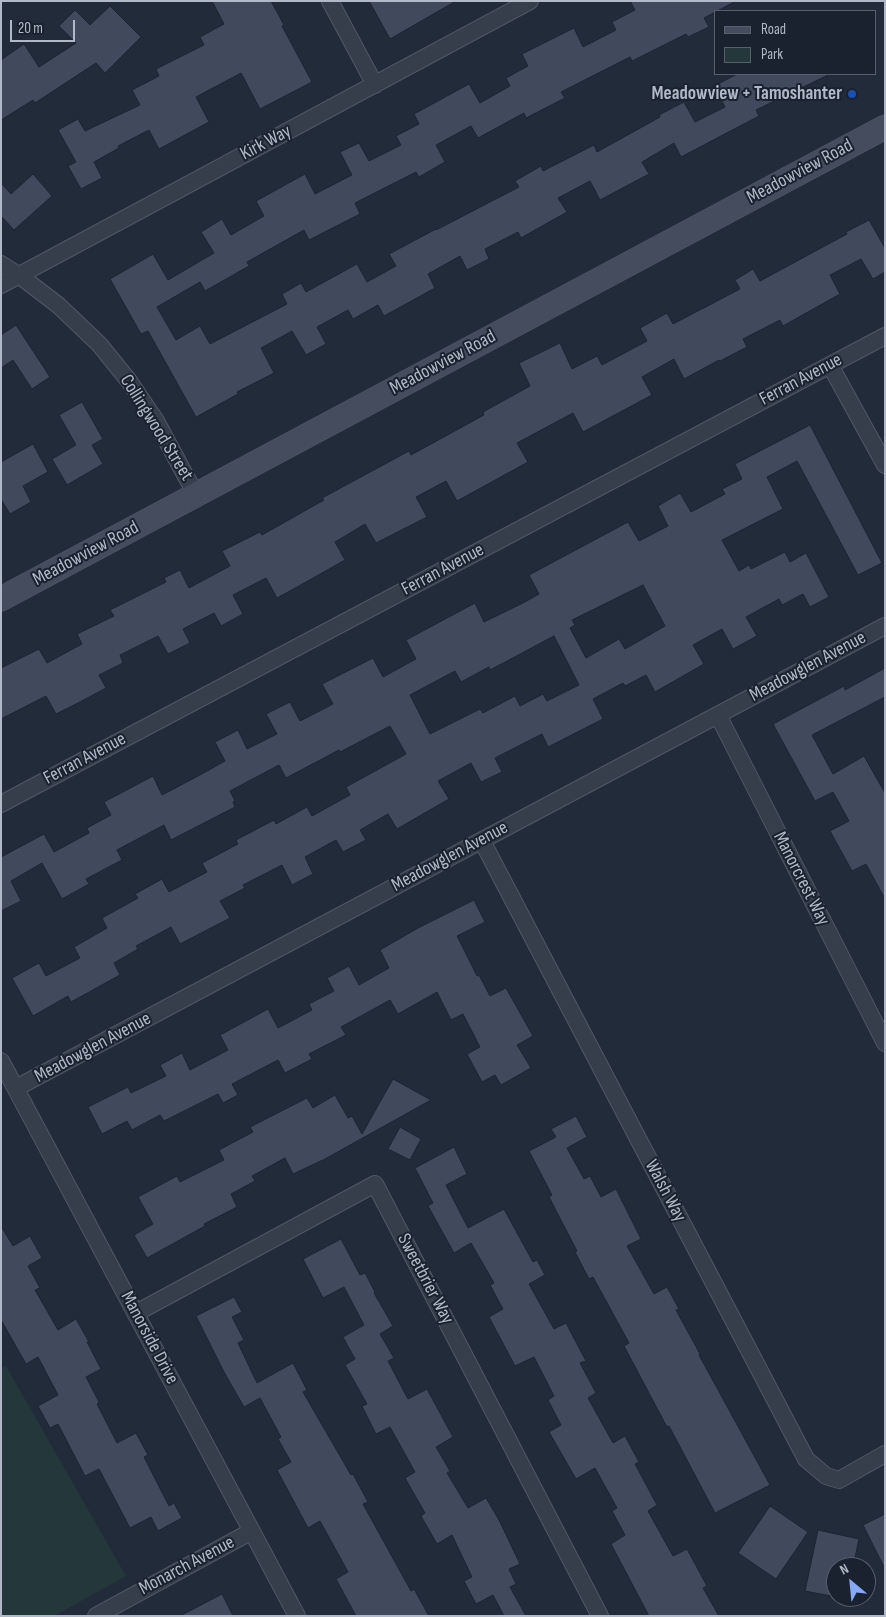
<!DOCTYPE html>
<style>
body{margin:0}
#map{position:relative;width:886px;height:1617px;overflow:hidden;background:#222b3a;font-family:"Sofia Sans Condensed",sans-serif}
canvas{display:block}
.frame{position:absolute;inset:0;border:2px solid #b1b8c7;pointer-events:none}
.legend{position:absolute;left:714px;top:10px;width:162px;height:65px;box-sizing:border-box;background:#1b222f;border:1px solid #575e6c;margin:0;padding:6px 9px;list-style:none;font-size:15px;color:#b1b8c7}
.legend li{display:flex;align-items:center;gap:10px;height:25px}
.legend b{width:25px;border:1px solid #575e6c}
.north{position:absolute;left:826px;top:1557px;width:50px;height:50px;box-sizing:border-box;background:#1b222f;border:1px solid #575e6c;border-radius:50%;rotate:332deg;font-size:14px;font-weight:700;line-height:20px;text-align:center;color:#b1b8c7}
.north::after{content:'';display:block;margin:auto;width:18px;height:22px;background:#85a9f8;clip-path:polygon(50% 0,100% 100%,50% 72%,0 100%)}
.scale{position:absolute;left:10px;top:20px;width:65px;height:22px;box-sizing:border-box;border:2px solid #b1b8c7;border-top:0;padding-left:6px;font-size:15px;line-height:18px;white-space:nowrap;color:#b1b8c7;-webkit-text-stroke:4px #1b222f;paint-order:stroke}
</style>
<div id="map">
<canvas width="886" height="1617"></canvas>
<div class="frame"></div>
<ul class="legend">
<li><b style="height:6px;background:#444c5e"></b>Road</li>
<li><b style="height:14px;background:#24373b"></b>Park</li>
</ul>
<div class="north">N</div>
<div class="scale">20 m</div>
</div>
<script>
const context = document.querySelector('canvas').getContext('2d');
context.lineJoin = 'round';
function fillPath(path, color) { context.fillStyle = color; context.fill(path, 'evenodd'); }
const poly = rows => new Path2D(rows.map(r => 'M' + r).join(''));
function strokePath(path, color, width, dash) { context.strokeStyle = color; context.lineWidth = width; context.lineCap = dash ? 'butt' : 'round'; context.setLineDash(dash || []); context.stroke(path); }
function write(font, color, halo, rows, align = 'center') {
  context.font = font + ' "Sofia Sans Condensed",sans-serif'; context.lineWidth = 4; context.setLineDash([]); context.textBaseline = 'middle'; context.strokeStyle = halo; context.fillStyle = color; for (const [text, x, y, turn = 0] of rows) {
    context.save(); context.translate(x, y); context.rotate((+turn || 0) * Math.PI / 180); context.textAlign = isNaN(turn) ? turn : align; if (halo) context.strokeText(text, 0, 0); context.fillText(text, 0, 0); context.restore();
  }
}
const green = poly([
 [6,1366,126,1576,54,1616,1,1616,1,1368]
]);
const building = poly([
 [212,1,271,1,284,25,282,26,312,82,260,109,241,73,196,97,209,122,159,149,149,130,118,146,119,148,94,162,102,178,81,189,68,166,76,162,58,130,78,119,85,131,140,105,132,90,159,76,156,69,204,45,200,37,224,24,212,1],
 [369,1,456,1,390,39,369,1],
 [630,1,736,1,704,18,709,27,688,37,686,34,632,61,630,57,561,92,565,98,526,118,524,113,478,138,471,126,436,145,445,162,419,177,416,172,355,203,360,214,309,240,304,230,247,262,249,266,205,291,200,282,157,307,176,340,200,326,210,344,287,304,282,294,301,283,306,292,357,264,367,282,396,266,389,254,436,229,436,230,519,187,515,181,541,166,543,171,594,145,597,152,660,117,659,115,684,102,695,122,725,107,714,86,737,74,830,74,756,110,759,116,681,157,674,143,642,162,649,174,600,200,590,181,558,198,567,212,521,238,518,232,485,249,489,259,467,270,460,256,428,274,435,288,384,316,378,305,353,319,348,310,317,327,326,344,306,355,292,331,261,348,274,373,237,392,238,394,196,417,148,331,141,334,110,279,153,254,168,280,214,253,201,232,222,219,231,235,264,216,256,201,305,174,315,194,352,175,340,152,359,143,369,161,401,145,396,136,419,124,414,114,469,84,480,103,510,86,506,78,528,66,522,54,574,28,583,47,616,30,612,22,635,10,630,1],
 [110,6,141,37,105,73,96,63,35,103,33,100,1,120,1,60,24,44,39,67,76,43,59,26,75,10,90,25,110,6],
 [33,174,52,196,14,230,1,216,1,183,11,194,33,174],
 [869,220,885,248,885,272,873,279,861,259,830,275,840,294,783,326,780,320,743,339,747,347,720,361,719,360,684,379,674,359,642,377,652,395,583,432,573,413,517,443,528,462,457,501,446,481,416,497,427,517,376,543,365,524,335,542,345,560,299,586,277,598,266,578,233,595,243,614,221,626,214,613,183,629,190,643,168,654,158,636,120,655,123,663,99,675,106,688,78,703,56,714,46,696,1,719,1,668,39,649,47,663,82,644,77,634,114,616,110,610,166,582,164,578,180,570,189,588,230,566,222,551,260,532,262,535,324,500,322,498,409,451,411,455,484,415,483,412,530,386,519,363,560,343,572,369,597,356,602,365,647,341,640,328,667,313,673,324,740,289,735,280,753,269,760,281,847,234,846,232,869,220],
 [16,325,50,377,32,389,13,360,1,368,1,335,16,325],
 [82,402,103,439,92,445,103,464,67,485,52,459,76,445,59,415,82,402],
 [810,425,882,563,858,575,797,461,767,477,783,509,722,540,739,571,749,565,751,569,785,552,790,562,806,553,829,597,810,607,803,594,782,605,779,599,746,617,757,636,733,649,722,629,693,645,704,664,655,692,646,675,625,686,623,683,593,699,603,719,548,747,542,734,495,758,502,772,481,782,471,763,438,781,449,799,397,829,388,814,360,830,366,840,343,852,336,840,305,857,313,874,292,885,282,865,243,885,245,888,220,901,230,918,180,944,171,927,136,946,138,949,114,963,120,975,71,1002,68,996,33,1016,12,978,39,963,46,976,80,958,74,947,107,928,102,918,138,898,135,894,162,879,169,892,207,872,202,863,238,844,236,840,274,820,276,824,307,807,312,816,350,795,346,787,406,754,390,726,340,752,339,750,286,778,279,765,230,791,235,801,233,802,235,807,171,840,164,825,117,850,122,860,86,879,89,884,62,899,42,863,11,881,21,901,1,911,1,857,44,834,54,852,89,833,87,828,111,815,104,802,153,776,162,795,200,775,225,761,215,742,238,730,247,749,277,734,266,714,290,702,300,721,333,704,322,684,373,658,383,677,416,659,406,640,475,603,484,622,523,603,539,594,529,575,628,522,639,541,668,526,658,506,680,493,691,512,725,494,722,489,742,479,735,464,810,425],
 [643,585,665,626,625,649,619,639,586,658,570,628,575,625,572,620,643,585],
 [554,636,579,685,547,701,543,694,520,706,515,696,483,713,480,709,430,734,410,695,455,671,461,682,489,667,490,670,554,636],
 [33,444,48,472,23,486,31,502,10,514,1,499,1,462,33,444],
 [885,668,885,697,812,735,833,774,864,756,885,793,885,899,866,864,852,871,830,831,849,821,833,792,815,801,773,724,844,686,845,690,885,668],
 [474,900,485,922,457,936,477,976,479,975,490,996,506,988,533,1036,517,1045,531,1068,501,1085,495,1075,482,1082,467,1054,480,1047,463,1014,451,1020,437,992,398,1014,390,1000,341,1027,346,1035,309,1054,312,1059,285,1073,278,1060,232,1084,238,1095,223,1103,218,1094,164,1121,160,1115,132,1130,127,1121,102,1134,88,1107,128,1087,131,1093,166,1076,160,1065,182,1053,190,1070,228,1050,220,1035,268,1009,278,1028,312,1010,309,1004,334,991,327,978,349,966,359,985,389,968,380,950,418,928,474,900],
 [393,1079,431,1100,325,1159,293,1174,285,1158,252,1176,255,1181,231,1194,237,1207,204,1224,205,1226,147,1258,134,1235,153,1224,138,1197,177,1176,180,1182,224,1160,219,1150,253,1132,250,1127,307,1098,313,1108,335,1095,348,1118,352,1116,362,1134,393,1079],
 [576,1116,587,1137,567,1148,584,1179,590,1176,601,1197,616,1189,641,1239,627,1246,654,1294,667,1287,679,1309,676,1310,700,1354,699,1355,770,1485,715,1513,669,1426,667,1427,624,1346,629,1343,593,1277,589,1279,575,1252,577,1251,549,1197,552,1195,529,1151,556,1137,551,1129,576,1116],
 [400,1127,421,1139,410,1160,388,1149,400,1127],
 [454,1147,467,1174,446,1185,468,1228,504,1209,533,1262,537,1260,545,1275,529,1284,554,1329,566,1323,586,1361,580,1363,596,1393,588,1398,613,1443,625,1436,639,1462,635,1464,657,1505,648,1511,673,1556,687,1549,707,1586,703,1588,719,1616,649,1616,611,1544,625,1535,612,1511,617,1508,595,1468,576,1479,549,1432,561,1425,548,1400,554,1396,534,1357,515,1366,489,1317,503,1309,490,1285,494,1283,471,1243,454,1253,428,1206,433,1203,415,1168,454,1147],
 [1,1226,13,1246,30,1236,42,1258,28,1266,40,1288,35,1290,58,1330,76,1319,89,1342,87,1342,101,1369,86,1377,99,1402,97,1404,117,1443,136,1433,148,1455,144,1457,169,1506,174,1503,182,1518,158,1531,151,1517,130,1528,99,1469,85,1476,58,1424,50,1428,38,1406,58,1395,38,1357,26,1364,1,1320,1,1226],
 [341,1239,360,1275,365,1273,375,1292,374,1293,393,1326,380,1334,394,1358,388,1361,408,1399,427,1389,453,1437,436,1447,450,1471,447,1473,468,1508,486,1498,499,1520,520,1564,509,1569,516,1584,510,1587,526,1616,504,1616,493,1595,476,1604,464,1581,472,1577,452,1535,437,1544,421,1516,425,1513,405,1478,415,1472,390,1427,376,1434,362,1406,367,1404,345,1365,355,1359,343,1337,364,1325,344,1287,323,1298,303,1259,341,1239],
 [234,1297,242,1312,232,1317,244,1340,238,1343,257,1383,293,1363,307,1390,303,1392,351,1475,353,1474,368,1502,363,1504,411,1591,414,1589,429,1616,356,1616,336,1579,348,1572,320,1521,308,1528,277,1470,291,1462,278,1439,281,1437,260,1398,244,1407,224,1372,196,1316,234,1297],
 [770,1506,808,1532,776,1579,738,1553,770,1506],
 [885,1514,885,1569,863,1525,885,1514],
 [818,1530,859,1539,853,1567,836,1567,836,1597,847,1597,847,1599,805,1591,818,1530],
 [222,1594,233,1616,180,1616,222,1594]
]);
const street = poly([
 [330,1,375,85],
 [1,264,20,276,58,305,99,344,129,381,156,421,196,495],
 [1,285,530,1],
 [830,365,885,465],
 [718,715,885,1043],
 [1,804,885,336],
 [482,841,806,1459,826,1476,839,1480,885,1454],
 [1,1061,297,1616],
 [16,1088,885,626],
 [136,1313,375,1184,600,1616],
 [96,1616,252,1531]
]);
const secondary = poly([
 [1,599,885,127]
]);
const markers = [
 [852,94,5,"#1a4fb4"]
];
const poiNames = [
 ["Meadowview + Tamoshanter",842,94]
];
const streetNames = [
 ["Kirk Way",266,143,-28],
 ["Meadowview Road",800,172,-28],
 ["Meadowview Road",443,363,-28],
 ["Ferran Avenue",801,380,-28],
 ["Collingwood Street",156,428,58],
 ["Meadowview Road",86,554,-28],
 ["Ferran Avenue",443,570,-28],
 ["Meadowglen Avenue",808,667,-28],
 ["Ferran Avenue",85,759,-28],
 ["Meadowglen Avenue",450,857,-28],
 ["Manorcrest Way",801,879,63],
 ["Meadowglen Avenue",93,1048,-28],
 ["Walsh Way",665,1191,62],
 ["Sweetbrier Way",425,1279,62],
 ["Manorside Drive",149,1338,62],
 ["Monarch Avenue",187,1566,-28]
];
fillPath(green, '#24373b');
fillPath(building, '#414a5c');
strokePath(building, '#1d2431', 1);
strokePath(street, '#515865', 18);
strokePath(secondary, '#515865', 25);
strokePath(street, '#363d4b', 16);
strokePath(secondary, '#444c5e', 24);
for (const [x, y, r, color] of markers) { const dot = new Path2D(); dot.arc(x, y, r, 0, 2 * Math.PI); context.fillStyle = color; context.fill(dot); strokePath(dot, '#1b222f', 2); }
write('bold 19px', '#b1b8c7', '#1b222f', poiNames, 'right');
write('19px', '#b1b8c7', '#1b222f', streetNames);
</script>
